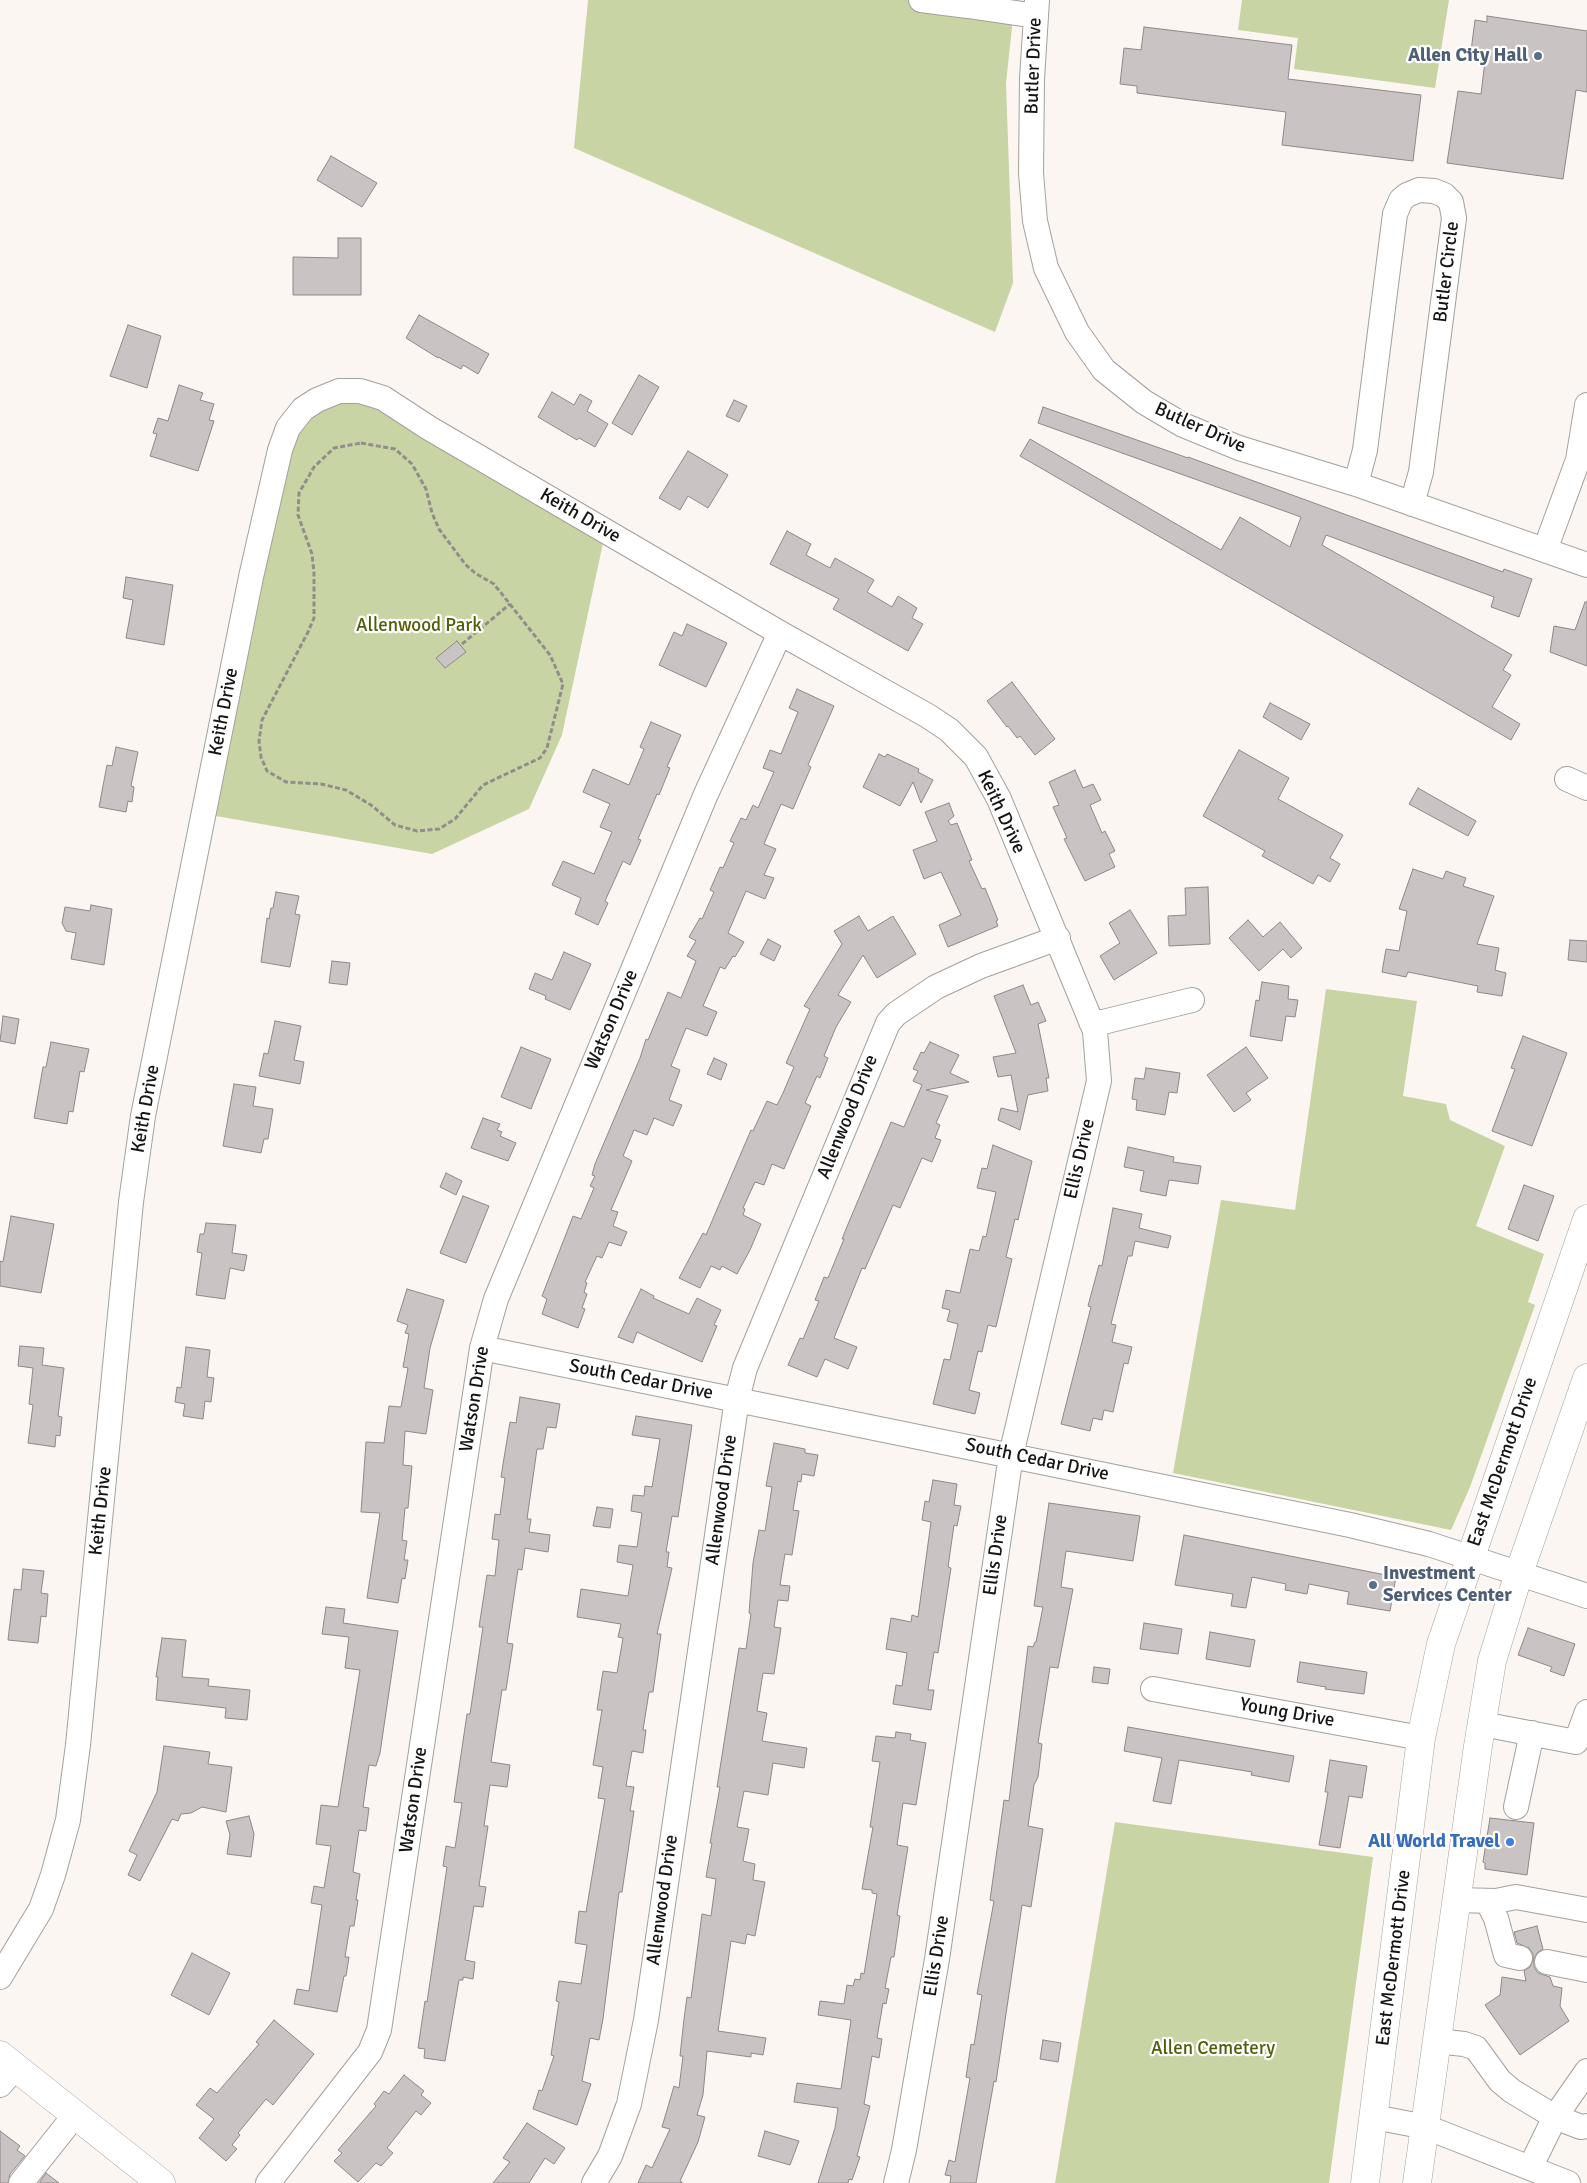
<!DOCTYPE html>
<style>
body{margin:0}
canvas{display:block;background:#fbf6f2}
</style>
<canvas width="1587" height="2183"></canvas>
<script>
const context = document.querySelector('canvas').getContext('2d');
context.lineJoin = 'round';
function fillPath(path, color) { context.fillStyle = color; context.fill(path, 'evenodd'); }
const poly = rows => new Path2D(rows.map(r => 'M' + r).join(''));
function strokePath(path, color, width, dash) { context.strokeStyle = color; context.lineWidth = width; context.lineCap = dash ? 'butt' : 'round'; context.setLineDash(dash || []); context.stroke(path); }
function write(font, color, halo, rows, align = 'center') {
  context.font = font + ' Signika,sans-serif'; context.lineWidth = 4.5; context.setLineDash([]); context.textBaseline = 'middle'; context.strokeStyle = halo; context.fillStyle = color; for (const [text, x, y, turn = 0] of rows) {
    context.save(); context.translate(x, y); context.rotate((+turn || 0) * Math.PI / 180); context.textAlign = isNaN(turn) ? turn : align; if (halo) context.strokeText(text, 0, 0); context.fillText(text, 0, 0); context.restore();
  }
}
const green = poly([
 [588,0,1015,0,1006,83,1013,283,995,332,574,148],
 [1242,0,1449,0,1435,88,1294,69,1298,38,1238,30],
 [345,400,378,408,603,543,562,735,529,809,432,854,216,816,281,491,296,437,317,411],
 [1326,989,1417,1001,1403,1096,1446,1104,1450,1120,1505,1146,1476,1226,1544,1254,1528,1302,1535,1305,1470,1487,1451,1530,1173,1473,1221,1200,1295,1210],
 [1115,1822,1373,1857,1329,2183,1055,2183]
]);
const building = poly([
 [1487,16,1587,31,1587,92,1576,90,1563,179,1447,163,1458,91,1481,94,1486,53,1471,51,1475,20,1487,22,1487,16],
 [1144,27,1292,45,1288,79,1421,95,1413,161,1282,145,1286,112,1137,93,1137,86,1120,84,1124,48,1141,50,1144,27],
 [331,156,377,183,362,207,317,180,331,156],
 [338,238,361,238,361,295,293,295,293,257,338,258,338,238],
 [419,315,489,354,478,374,463,365,461,369,438,357,438,358,406,338,419,315],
 [128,325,161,336,147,388,110,376,128,325],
 [639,375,659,387,632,435,612,423,639,375],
 [179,385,203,393,200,400,214,404,209,420,214,421,198,471,150,456,157,434,153,433,158,418,168,421,179,385],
 [552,392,574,405,580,394,592,401,587,411,608,424,595,447,579,438,577,440,538,417,552,392],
 [734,400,747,406,739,422,726,416,734,400],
 [1043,407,1188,458,1188,457,1503,572,1504,569,1532,579,1519,617,1491,607,1494,597,1326,535,1322,545,1512,655,1503,670,1511,675,1492,707,1520,724,1511,740,1020,456,1030,439,1221,550,1240,517,1290,547,1301,517,1038,423,1043,407],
 [688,451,728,475,708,508,688,496,680,510,659,498,688,451],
 [787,531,811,544,806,555,830,568,835,558,874,580,867,592,892,607,898,596,917,608,912,618,923,624,908,651,833,609,839,599,770,564,787,531],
 [126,577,173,585,164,645,126,638,133,600,123,598,126,577],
 [1585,602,1587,602,1587,666,1550,652,1554,626,1575,630,1585,602],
 [687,624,727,643,706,687,659,665,674,632,682,636,687,624],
 [457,641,466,652,445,668,436,658,457,641],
 [1012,682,1055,739,1035,755,1020,736,1017,738,1008,726,1007,727,987,701,1012,682],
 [797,689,834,706,808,765,811,767,793,809,781,804,764,844,776,849,764,875,774,878,765,899,746,891,728,933,744,942,735,957,733,956,725,969,720,967,703,1006,717,1012,707,1036,686,1028,671,1066,680,1070,669,1100,682,1105,673,1126,654,1118,647,1135,634,1130,623,1156,632,1161,611,1210,618,1212,613,1226,627,1232,621,1246,609,1242,602,1258,597,1256,585,1282,587,1283,584,1292,587,1294,582,1308,585,1309,578,1328,542,1314,547,1299,542,1296,573,1216,581,1219,594,1188,590,1186,595,1176,592,1175,595,1164,640,1058,646,1039,648,1040,668,992,681,998,696,961,687,956,696,941,689,937,700,918,702,919,714,892,710,890,720,867,723,868,734,843,730,841,741,818,746,820,753,805,758,808,774,772,763,768,770,750,781,754,798,712,789,708,797,689],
 [1270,703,1310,724,1301,740,1263,717,1270,703],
 [651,722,681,735,667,767,670,768,659,795,657,794,638,839,641,840,630,865,623,861,605,901,608,903,598,925,575,914,581,898,552,885,563,861,594,874,612,832,600,827,610,804,583,792,593,769,629,785,644,749,640,747,651,722],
 [116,747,138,752,131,786,134,787,132,802,128,801,126,812,99,807,107,765,112,766,116,747],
 [1239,750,1289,778,1278,799,1343,835,1330,858,1340,864,1330,882,1318,875,1313,884,1262,856,1265,851,1203,816,1239,750],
 [879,754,885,757,887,754,919,769,918,772,933,780,921,803,913,782,900,806,863,787,879,754],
 [1075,770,1083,788,1093,784,1101,800,1090,805,1102,833,1105,831,1115,851,1109,854,1115,867,1085,881,1064,839,1067,838,1053,807,1059,805,1049,782,1075,770],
 [1418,788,1476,821,1468,836,1409,804,1418,788],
 [949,803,954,816,948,821,951,825,957,823,972,860,969,861,982,889,985,888,998,920,996,921,998,926,948,947,939,925,961,915,941,872,924,879,913,850,937,841,925,812,949,803],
 [1413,869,1443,879,1446,871,1466,878,1463,886,1494,896,1477,944,1499,948,1495,970,1506,973,1502,996,1477,992,1478,986,1408,972,1406,977,1382,972,1386,949,1399,951,1407,911,1399,909,1413,869],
 [1208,887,1210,944,1169,946,1168,916,1186,915,1185,888,1208,887],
 [276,892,299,896,295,914,300,915,290,967,261,962,267,918,269,919,271,908,273,908,276,892],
 [91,905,112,909,104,965,71,959,76,933,66,931,62,923,65,907,90,911,91,905],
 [1130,910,1157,953,1114,980,1100,956,1120,943,1109,923,1130,910],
 [859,916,868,931,893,916,916,954,877,978,863,955,838,995,851,1002,836,1027,824,1056,828,1058,820,1078,817,1076,805,1103,811,1106,784,1169,772,1164,764,1185,755,1182,743,1208,745,1209,743,1215,761,1224,750,1250,737,1274,722,1266,720,1270,711,1266,700,1288,679,1278,703,1233,706,1235,751,1130,753,1131,767,1101,777,1105,783,1093,794,1067,786,1063,810,1009,804,1006,842,944,834,931,859,916],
 [1248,920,1263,937,1280,922,1302,948,1291,958,1283,949,1259,971,1229,938,1248,920],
 [768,939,781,946,774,961,760,954,768,939],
 [1570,940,1587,941,1587,962,1568,960,1570,940],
 [564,952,591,964,570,1010,545,999,546,996,529,989,535,973,552,980,564,952],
 [332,961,350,963,347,985,329,983,332,961],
 [1262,982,1289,986,1288,999,1298,1000,1295,1017,1286,1016,1282,1041,1250,1036,1256,1000,1259,1001,1262,982],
 [1023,985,1031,1005,1038,1002,1046,1021,1038,1024,1049,1078,1046,1078,1048,1091,1028,1095,1020,1130,998,1120,1001,1108,1018,1112,1011,1075,998,1077,993,1057,1016,1053,994,996,1023,985],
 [3,1016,19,1019,15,1044,0,1041,3,1016],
 [275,1021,301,1026,294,1060,304,1062,300,1084,259,1076,264,1053,268,1054,275,1021],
 [1523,1036,1567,1053,1532,1146,1492,1131,1515,1069,1511,1068,1523,1036],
 [51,1042,89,1049,84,1072,80,1071,73,1112,69,1111,67,1124,34,1118,43,1067,46,1067,51,1042],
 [930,1042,959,1055,950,1073,969,1082,926,1090,948,1096,936,1123,940,1125,935,1138,941,1140,932,1162,922,1158,900,1208,893,1205,865,1269,862,1268,834,1338,857,1347,848,1369,825,1359,817,1377,788,1365,800,1338,803,1339,819,1301,815,1300,824,1277,828,1278,844,1239,842,1239,846,1229,891,1122,904,1127,922,1085,913,1081,918,1071,913,1069,921,1052,924,1053,930,1042],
 [521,1047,551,1059,531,1109,501,1097,521,1047],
 [1246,1047,1268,1078,1246,1093,1251,1100,1234,1112,1207,1075,1246,1047],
 [714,1058,727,1064,721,1080,707,1074,714,1058],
 [1146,1068,1180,1073,1177,1093,1169,1092,1165,1115,1136,1110,1137,1100,1132,1099,1135,1078,1144,1079,1146,1068],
 [234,1084,256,1087,253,1106,273,1109,268,1139,264,1139,261,1153,223,1146,234,1084],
 [483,1118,500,1124,497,1130,502,1132,500,1136,516,1143,508,1161,471,1148,483,1118],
 [993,1145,1032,1161,1018,1220,1015,1219,1006,1257,1012,1259,996,1327,988,1325,982,1352,978,1351,969,1390,980,1393,975,1414,933,1404,944,1359,950,1360,958,1324,947,1321,950,1310,942,1308,946,1290,960,1293,970,1249,979,1251,983,1236,986,1237,996,1192,977,1188,982,1168,987,1169,993,1145],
 [1128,1147,1174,1157,1173,1162,1201,1166,1198,1184,1169,1180,1166,1196,1140,1191,1144,1171,1124,1167,1128,1147],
 [446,1173,462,1181,456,1195,440,1187,446,1173],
 [1524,1185,1554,1196,1538,1241,1508,1229,1524,1185],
 [463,1196,489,1206,466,1263,440,1253,463,1196],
 [1113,1208,1142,1214,1139,1228,1171,1236,1168,1248,1135,1241,1132,1256,1128,1256,1111,1324,1116,1325,1112,1342,1132,1347,1128,1364,1124,1363,1113,1412,1104,1410,1102,1420,1093,1418,1090,1431,1061,1424,1091,1307,1088,1306,1099,1265,1102,1266,1113,1208],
 [11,1216,54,1224,41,1293,0,1286,0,1261,3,1262,11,1216],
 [206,1223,236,1225,232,1253,247,1255,244,1271,230,1268,225,1299,196,1295,202,1253,197,1252,200,1234,204,1234,206,1223],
 [407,1289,444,1300,430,1348,424,1388,433,1390,426,1434,405,1431,403,1465,412,1466,408,1508,405,1508,402,1540,407,1541,404,1560,408,1560,405,1579,402,1578,398,1603,367,1598,380,1513,361,1512,366,1442,384,1443,389,1406,401,1407,408,1368,403,1367,409,1334,405,1333,408,1325,397,1321,407,1289],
 [641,1289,654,1296,653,1298,689,1314,697,1298,721,1310,714,1325,717,1326,702,1362,637,1332,633,1343,618,1337,641,1289],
 [20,1346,44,1348,42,1365,64,1368,58,1416,62,1417,60,1436,56,1435,55,1447,28,1443,33,1405,29,1404,33,1368,18,1366,20,1346],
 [186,1347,210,1350,207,1377,214,1378,211,1402,205,1401,203,1419,183,1416,185,1404,175,1402,177,1387,181,1388,186,1347],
 [520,1397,560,1404,556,1428,547,1427,543,1449,537,1449,527,1519,531,1519,529,1532,550,1535,548,1552,525,1548,522,1570,518,1569,507,1643,513,1644,506,1690,502,1690,491,1762,510,1765,507,1787,490,1785,484,1826,488,1826,479,1886,486,1887,483,1907,474,1906,465,1960,475,1962,473,1979,463,1977,463,1980,459,1980,445,2061,424,2058,425,2049,418,2048,425,2001,427,2002,447,1867,443,1866,446,1846,455,1848,462,1803,454,1802,467,1714,470,1714,483,1627,479,1627,487,1575,495,1576,499,1540,492,1539,495,1514,500,1515,505,1478,501,1477,504,1458,510,1422,516,1423,520,1397],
 [636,1416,692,1425,678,1517,672,1516,666,1552,669,1552,667,1567,672,1568,657,1634,661,1634,653,1692,649,1692,643,1730,646,1730,643,1753,632,1751,626,1786,634,1787,630,1811,634,1811,622,1892,619,1892,603,2019,599,2040,590,2038,582,2081,591,2084,577,2125,533,2109,539,2090,542,2091,554,2056,551,2055,559,2002,556,2001,559,1981,581,1984,587,1945,575,1943,579,1911,586,1912,605,1799,598,1798,603,1767,593,1765,602,1710,597,1710,603,1671,617,1673,623,1638,618,1637,621,1624,577,1617,581,1589,628,1596,633,1565,617,1562,619,1545,637,1547,642,1513,631,1511,633,1495,644,1496,645,1486,652,1487,660,1439,632,1435,636,1416],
 [774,1443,805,1449,805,1453,818,1455,814,1476,802,1474,801,1482,798,1481,793,1510,799,1511,792,1555,785,1554,780,1585,790,1586,788,1601,778,1600,774,1627,781,1628,774,1674,763,1673,757,1711,767,1713,762,1741,807,1748,804,1768,773,1763,768,1795,744,1791,737,1827,749,1829,743,1861,755,1864,753,1880,765,1882,755,1936,747,1934,745,1944,731,1941,718,2031,766,2038,763,2055,751,2053,751,2057,707,2051,703,2095,697,2115,705,2117,698,2142,680,2181,683,2183,638,2183,646,2165,652,2168,670,2129,662,2127,674,2086,679,2088,683,2056,680,2056,684,2019,687,1997,691,1998,702,1914,711,1916,716,1879,706,1877,712,1843,710,1843,720,1787,717,1787,739,1648,746,1649,751,1614,749,1613,753,1563,759,1530,765,1531,772,1487,766,1486,774,1443],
 [933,1480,957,1484,954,1505,961,1506,957,1526,954,1525,948,1567,951,1568,938,1653,934,1652,928,1690,934,1690,931,1710,893,1704,896,1685,902,1686,907,1653,886,1649,891,1618,911,1622,912,1615,918,1617,931,1522,922,1520,925,1501,929,1502,933,1480],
 [1049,1503,1140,1516,1133,1561,1066,1551,1061,1587,1073,1589,1058,1668,1050,1667,1038,1743,1042,1744,1038,1777,1034,1785,1028,1826,1043,1829,1031,1907,1022,1905,996,2082,994,2081,976,2183,950,2183,951,2176,945,2175,949,2160,955,2162,970,2078,966,2077,971,2044,974,2045,982,1995,977,1994,994,1901,990,1900,1004,1800,1009,1801,1028,1646,1033,1647,1035,1642,1036,1642,1043,1607,1034,1606,1049,1503],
 [597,1507,613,1509,610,1528,593,1526,597,1507],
 [1184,1535,1396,1577,1390,1611,1347,1604,1349,1592,1309,1584,1307,1594,1285,1590,1286,1584,1252,1577,1246,1608,1231,1606,1233,1594,1175,1585,1184,1535],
 [23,1569,44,1571,41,1593,48,1594,46,1617,41,1616,38,1643,8,1640,14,1589,21,1590,23,1569],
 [326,1607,345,1609,343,1623,398,1631,380,1753,376,1766,369,1765,363,1807,369,1808,366,1831,359,1830,353,1872,360,1874,356,1900,358,1900,354,1926,350,1926,345,1957,349,1957,346,1976,344,1976,337,2012,294,2004,297,1989,309,1991,322,1905,311,1903,314,1886,324,1888,331,1846,316,1844,321,1805,338,1807,360,1670,345,1668,349,1637,322,1634,326,1607],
 [1144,1623,1182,1629,1178,1654,1140,1649,1144,1623],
 [1528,1628,1575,1644,1564,1676,1550,1671,1552,1667,1518,1655,1528,1628],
 [1210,1632,1255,1640,1250,1667,1206,1659,1210,1632],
 [162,1638,186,1640,182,1677,209,1679,208,1686,250,1690,247,1720,225,1718,226,1708,156,1700,158,1677,156,1677,162,1638],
 [1300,1662,1367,1672,1364,1694,1325,1689,1326,1687,1297,1682,1300,1662],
 [1094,1667,1110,1669,1108,1684,1092,1682,1094,1667],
 [1128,1727,1294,1756,1289,1782,1251,1775,1252,1772,1179,1760,1171,1804,1153,1801,1162,1758,1124,1751,1128,1727],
 [896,1732,911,1734,910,1740,926,1743,916,1805,903,1803,897,1845,908,1847,897,1915,900,1916,894,1957,891,1957,885,1988,889,1989,886,2004,883,2003,877,2038,882,2039,879,2058,872,2056,864,2104,870,2106,857,2156,860,2157,852,2180,849,2179,848,2183,818,2183,835,2128,838,2108,794,2102,797,2083,841,2089,851,2020,818,2015,820,2001,844,2004,847,1985,853,1986,855,1979,860,1980,861,1973,864,1974,877,1894,872,1893,872,1890,862,1889,873,1827,870,1827,880,1762,872,1761,876,1736,895,1738,896,1732],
 [164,1746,210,1752,208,1764,232,1767,226,1812,202,1807,191,1813,181,1814,178,1821,172,1819,140,1881,128,1875,137,1855,129,1851,157,1792,164,1746],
 [1330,1760,1367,1766,1362,1798,1349,1796,1340,1848,1319,1845,1328,1792,1325,1792,1330,1760],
 [249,1816,254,1834,251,1857,227,1854,230,1835,226,1821,249,1816],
 [1490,1818,1534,1823,1527,1875,1485,1869,1485,1863,1483,1862,1490,1818],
 [1537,1926,1543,1949,1537,1953,1534,1959,1534,1967,1538,1973,1550,1977,1553,1986,1562,1988,1560,2006,1569,2021,1520,2055,1485,2005,1500,1995,1502,1977,1526,1981,1524,1971,1530,1967,1533,1960,1533,1954,1529,1948,1517,1943,1514,1932,1537,1926],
 [192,1953,230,1973,209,2015,171,1995,192,1953],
 [274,2020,314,2054,273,2105,266,2099,238,2133,240,2135,232,2145,237,2149,226,2161,199,2138,214,2119,196,2105,210,2088,217,2093,259,2044,256,2042,274,2020],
 [1043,2040,1061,2043,1058,2062,1040,2059,1043,2040],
 [404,2075,424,2091,421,2095,431,2103,421,2115,416,2111,387,2148,393,2153,381,2166,376,2163,358,2182,334,2161,342,2153,338,2150,376,2106,374,2104,384,2091,389,2094,404,2075],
 [527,2123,565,2148,554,2164,545,2158,529,2183,493,2183,510,2162,503,2158,527,2123],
 [0,2131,20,2146,17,2150,25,2156,10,2174,8,2183,0,2183,0,2131],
 [765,2131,799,2141,790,2165,758,2156,765,2131],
 [46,2173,59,2183,39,2183,46,2173]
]);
const path = poly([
 [361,443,395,449,412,464,426,489,432,513,439,529,465,564,475,573,494,584,550,655,563,684,547,748,540,758,483,785,455,819,439,829,417,831,395,825,371,805,346,790,321,784,286,782,267,771,261,757,259,741,262,720,308,632,314,618,314,573,312,554,298,515,299,493,314,467,334,448,361,443],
 [462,644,510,604]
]);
const minor = poly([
 [921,0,968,6],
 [969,0,968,6,1036,16],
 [1037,0,1032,79,1031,173,1035,221,1046,268,1077,332,1104,370,1144,402,1183,425,1239,448,1356,484,1587,565],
 [1356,484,1365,450,1395,214,1401,200,1407,195,1419,190,1434,191,1444,195,1451,202,1454,218,1421,472,1412,504],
 [1545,550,1578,460,1587,405],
 [1567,779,1587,788],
 [1091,1022,1103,1022,1192,1000],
 [482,1348,1350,1525,1429,1544,1587,1596],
 [1153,1689,1421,1738],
 [1482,1724,1576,1742,1587,1712],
 [1516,1807,1532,1733],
 [1456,1900,1496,1901,1516,1897,1587,1910],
 [1487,1901,1496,1918,1506,1955,1520,1958],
 [1547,1962,1587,1970],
 [0,1977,41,1909,53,1875,68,1820,78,1745,131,1202,143,1116,251,577,280,450,288,428,303,409,317,400,339,391,360,391,383,398,429,428,780,633,928,716,949,730,976,757,999,799,1095,1031,1099,1081,1011,1455,937,1959,904,2150,896,2183],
 [1436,2041,1464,2044,1476,2048,1500,2081,1512,2091,1555,2117,1581,2127,1587,2126],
 [0,2085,15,2068],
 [1374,2117,1426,2127,1568,2183],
 [1530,2168,1555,2117,1587,2071],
 [21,2183,75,2115],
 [268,2183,370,2052,379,2030,482,1348,496,1299,706,794,780,633],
 [594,2183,610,2156,629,2104,646,2020,737,1399,745,1368,888,1023,896,1014,936,987,981,966,1058,938]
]);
const major = poly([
 [0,2055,161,2183],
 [1365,2183,1421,1738,1441,1644,1587,1219],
 [1417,2183,1478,1746,1492,1661,1519,1573,1587,1378]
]);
const markers = [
 [1538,56,5,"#5c6f8a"],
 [1373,1585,5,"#5c6f8a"],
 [1510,1842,5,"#3f7fe0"]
];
const serviceNames = [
 ["Allen City Hall",1528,56],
 ["Investment",1383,1574,"left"],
 ["Services Center",1383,1596,"left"]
];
const streetNames = [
 ["Butler Drive",1034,66,-88],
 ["Butler Circle",1447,272,-83],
 ["Butler Drive",1200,428,24],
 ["Keith Drive",580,516,30],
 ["Keith Drive",224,712,-79],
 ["Keith Drive",1001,812,65],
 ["Watson Drive",612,1020,-67],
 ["Keith Drive",146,1109,-80],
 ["Allenwood Drive",848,1117,-68],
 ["Ellis Drive",1080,1159,-77],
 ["South Cedar Drive",641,1380,11],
 ["Watson Drive",475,1399,-81],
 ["South Cedar Drive",1037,1460,12],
 ["East McDermott Drive",1503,1462,-71],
 ["Allenwood Drive",722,1500,-82],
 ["Keith Drive",101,1511,-84],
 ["Ellis Drive",996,1555,-82],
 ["Young Drive",1287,1713,10],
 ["Watson Drive",414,1800,-82],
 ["Allenwood Drive",663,1900,-82],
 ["Ellis Drive",937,1956,-81],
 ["East McDermott Drive",1394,1958,-83]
];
const parkNames = [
 ["Allenwood Park",419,626],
 ["Allen Cemetery",1213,2049]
];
const shopNames = [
 ["All World Travel",1500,1842]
];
fillPath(green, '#c9d4a5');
fillPath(building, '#c9c3c4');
strokePath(building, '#8e8889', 1);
strokePath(minor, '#a5a09c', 26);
strokePath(major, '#a5a09c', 29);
strokePath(path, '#918d8b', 3, [5, 2.5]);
strokePath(minor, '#fff', 24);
strokePath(major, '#fff', 28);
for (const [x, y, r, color] of markers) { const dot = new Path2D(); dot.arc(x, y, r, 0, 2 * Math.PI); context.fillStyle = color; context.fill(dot); strokePath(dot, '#fff', 2); }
write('bold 19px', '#4e5e75', '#fff', serviceNames, 'right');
write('19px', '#161413', '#fff', streetNames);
write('19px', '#515d08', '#fff', parkNames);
write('bold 19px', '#366cbe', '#fff', shopNames, 'right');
</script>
